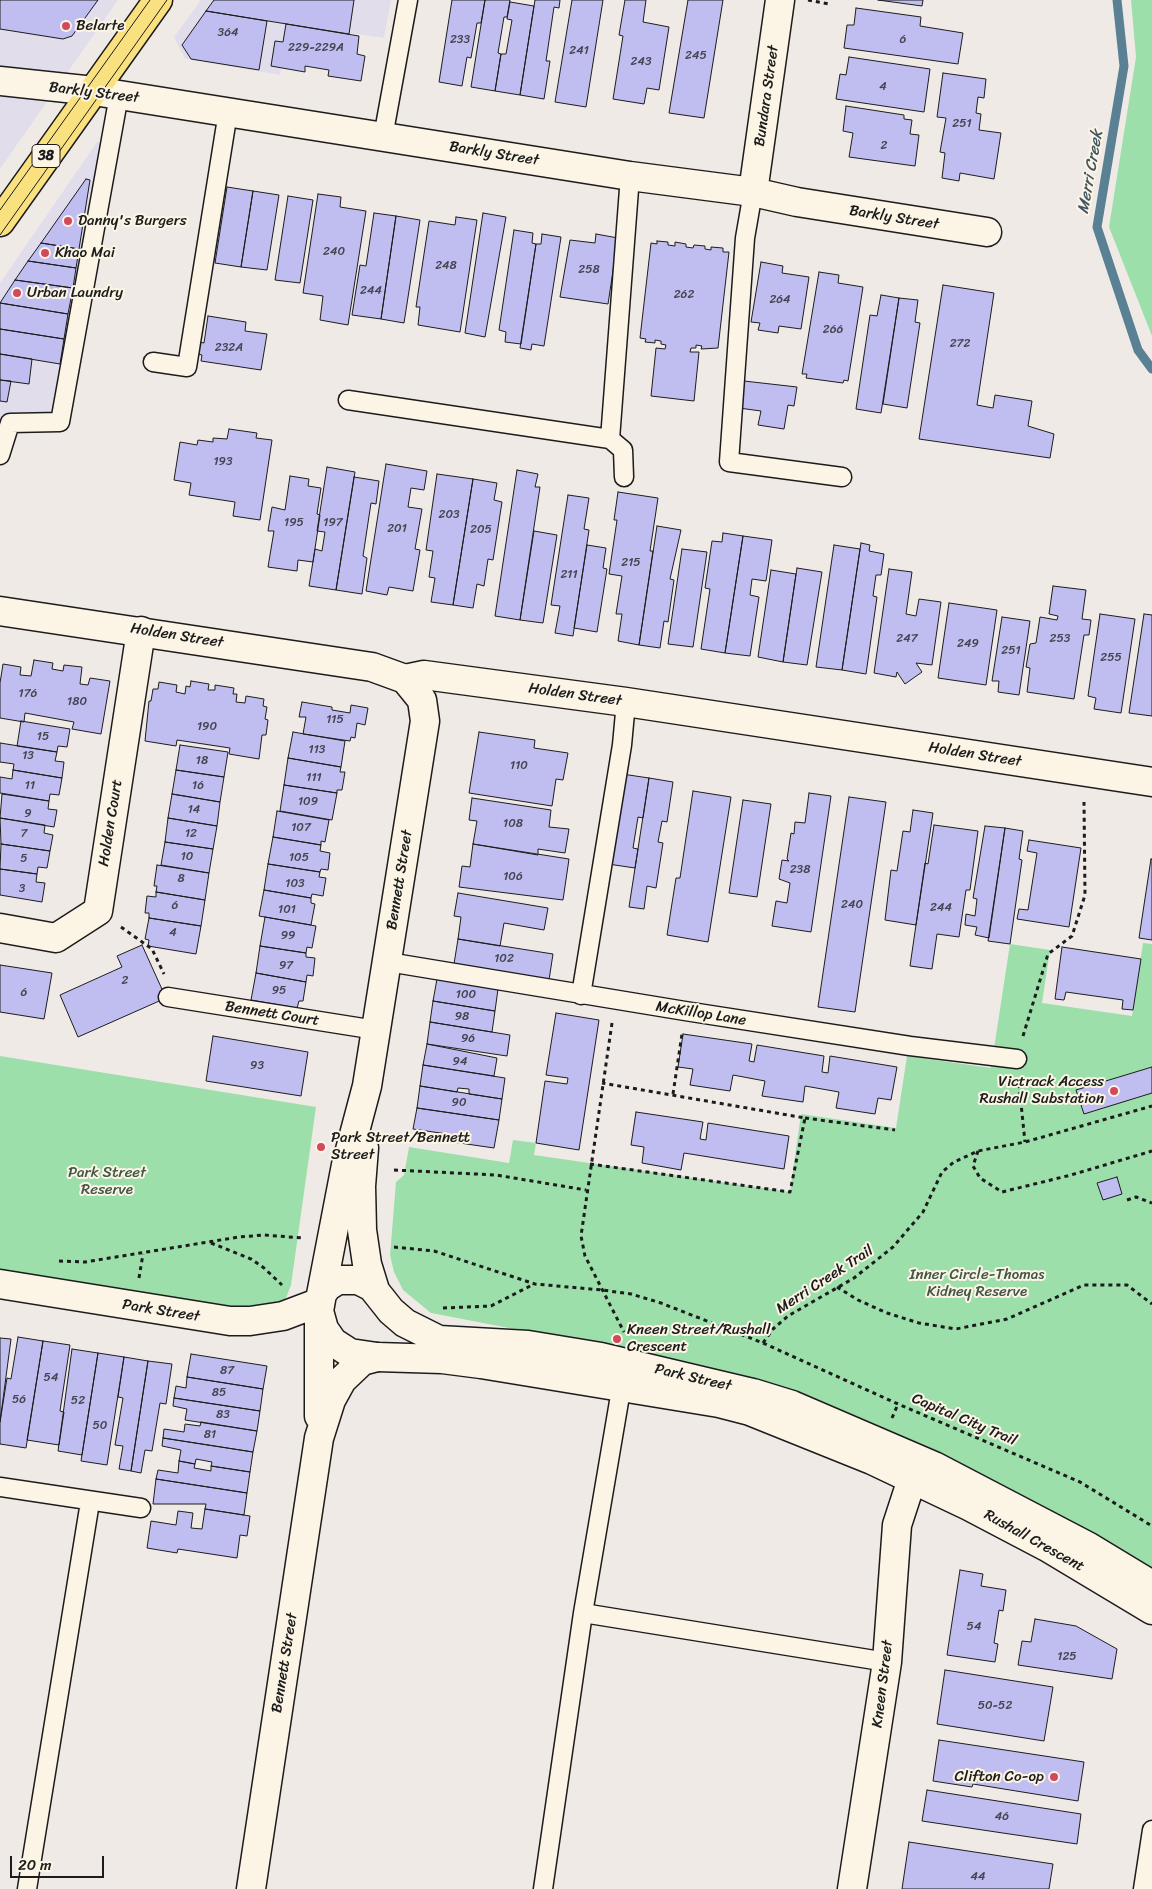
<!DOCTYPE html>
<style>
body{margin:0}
#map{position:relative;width:1152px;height:1889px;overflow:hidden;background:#f0eae7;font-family:Sriracha,sans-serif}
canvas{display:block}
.scale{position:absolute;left:10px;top:1856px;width:94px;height:22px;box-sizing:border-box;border:2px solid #1c1c1c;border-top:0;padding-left:6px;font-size:15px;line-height:18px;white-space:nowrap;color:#1c1c1c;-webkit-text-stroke:4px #fcf5e5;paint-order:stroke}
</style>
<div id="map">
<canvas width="1152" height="1889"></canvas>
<div class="scale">20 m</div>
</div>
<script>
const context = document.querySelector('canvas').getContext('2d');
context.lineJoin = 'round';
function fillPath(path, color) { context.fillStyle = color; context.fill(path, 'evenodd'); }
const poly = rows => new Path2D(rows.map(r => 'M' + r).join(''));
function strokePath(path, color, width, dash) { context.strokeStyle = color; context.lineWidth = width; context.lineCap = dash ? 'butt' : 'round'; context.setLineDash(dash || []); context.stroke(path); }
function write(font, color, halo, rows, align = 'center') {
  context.font = font + ' Sriracha,sans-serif'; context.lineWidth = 4; context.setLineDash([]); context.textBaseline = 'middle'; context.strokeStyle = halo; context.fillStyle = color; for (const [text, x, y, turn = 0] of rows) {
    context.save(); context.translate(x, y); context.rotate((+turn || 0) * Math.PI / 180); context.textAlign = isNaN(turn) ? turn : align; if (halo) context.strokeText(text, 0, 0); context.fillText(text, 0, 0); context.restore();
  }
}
const built = poly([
 [0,0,118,0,0,169],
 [201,0,391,0,384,38,287,24,280,75,185,59,174,37],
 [97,142,110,144,60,422,10,423,0,455,0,283]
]);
const green = poly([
 [1131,0,1152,0,1152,336,1109,227,1136,57],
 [1143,943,1152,944,1152,1576,608,1347,431,1313,403,1290,394,1272,390,1255,396,1182,404,1175,409,1147,509,1163,513,1140,536,1143,534,1155,790,1192,801,1114,896,1128,907,1056,991,1068,1010,944,1050,950,1042,1003,1132,1016],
 [0,1056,316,1107,291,1285,283,1306,251,1310,0,1274]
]);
const stream = poly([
 [1117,0,1124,66,1097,227,1138,350,1152,369]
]);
const building = poly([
 [0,0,98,0,72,36,63,39,0,29,0,0],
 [214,0,354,0,349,34,206,11,214,0],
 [452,0,485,0,481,23,477,23,471,58,467,57,462,86,439,82,452,0],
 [485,0,510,0,507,17,504,17,498,53,501,54,495,91,471,87,485,0],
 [535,0,560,0,559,8,554,7,546,61,550,61,544,99,520,95,535,0],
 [572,0,603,0,586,107,555,102,572,0],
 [625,0,646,0,643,22,669,27,659,90,647,88,644,104,613,99,623,36,619,35,625,0],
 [688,0,723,0,704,118,669,113,688,0],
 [878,0,923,0,922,6,878,0],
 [510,2,534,6,520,95,495,91,501,54,506,54,512,20,507,19,510,2],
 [856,8,921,17,920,26,963,33,958,64,844,48,847,25,854,25,856,8],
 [206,11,267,21,259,70,191,59,182,45,206,11],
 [286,24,359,36,357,54,365,56,361,81,328,76,329,70,305,66,305,72,271,66,275,41,283,42,286,24],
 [849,57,930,69,924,112,836,99,840,74,846,75,849,57],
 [943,73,986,79,984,98,978,97,976,113,981,114,979,130,1001,133,994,179,960,173,959,181,942,178,945,153,940,152,946,118,937,117,943,73],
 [846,106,904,115,904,119,912,120,910,134,919,135,915,166,849,157,853,133,843,131,846,106],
 [86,179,90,180,79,249,41,243,86,179],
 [227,187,253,191,241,267,215,263,227,187],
 [253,191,279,195,267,270,241,267,253,191],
 [318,194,341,197,340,207,366,211,348,325,320,320,323,296,303,293,318,194],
 [288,196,313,200,300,283,275,280,288,196],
 [374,213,396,216,381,319,352,315,360,265,366,266,374,213],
 [483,213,506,217,485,337,465,333,483,213],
 [396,216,420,220,404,323,381,319,396,216],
 [456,217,477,220,460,332,418,325,420,307,416,307,429,221,455,225,456,217],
 [514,230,533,233,532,243,536,244,521,344,505,342,506,332,499,330,514,230],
 [542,234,561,237,544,346,532,344,531,350,520,348,536,244,541,244,542,234],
 [596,234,618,238,608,304,560,297,570,240,595,243,596,234],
 [657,241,668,242,668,245,675,246,675,242,686,244,686,247,693,248,694,245,705,246,705,249,711,250,711,247,723,248,723,252,729,252,718,348,701,349,702,346,696,345,696,348,691,348,690,352,699,352,694,401,651,396,656,348,665,349,666,345,661,344,661,341,655,340,655,343,645,342,646,339,640,338,651,243,657,244,657,241],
 [41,243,79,249,76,268,28,261,41,243],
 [28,261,76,268,73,288,15,280,28,261],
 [761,262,783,266,782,273,809,277,801,329,779,326,778,333,758,330,760,323,751,322,761,262],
 [819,272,839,275,838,283,863,287,848,381,844,380,843,383,806,378,807,374,802,374,819,272],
 [15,280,73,288,68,314,0,303,15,280],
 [943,285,994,293,977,405,993,408,995,395,1032,401,1028,426,1054,434,1050,458,919,439,943,285],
 [881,295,899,298,881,413,856,409,870,315,877,316,881,295],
 [899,298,918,300,915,322,920,323,907,408,883,404,899,298],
 [0,303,68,314,64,339,0,329,0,303],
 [208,316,246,322,245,331,267,334,261,370,201,361,202,355,193,353,194,341,204,343,208,316],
 [0,329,64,339,60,364,0,354,0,329],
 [0,354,32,359,29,384,0,380,0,354],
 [0,380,11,381,7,402,0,401,0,380],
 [744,381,797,387,794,406,788,405,784,429,758,425,761,411,739,408,744,381],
 [229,429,257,433,256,438,272,440,260,520,233,516,235,502,189,495,191,483,174,480,180,442,197,445,198,440,213,442,213,438,227,439,229,429],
 [386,464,427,471,424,490,411,488,408,507,422,509,415,549,420,550,413,591,389,587,387,595,366,591,386,464],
 [327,467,355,472,336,590,309,586,315,549,322,551,325,532,317,531,327,467],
 [517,470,538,474,535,487,540,487,520,620,495,616,517,470],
 [437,474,473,479,453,605,431,602,435,578,429,577,433,551,426,550,437,474],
 [290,476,309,479,308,486,321,488,317,514,320,515,313,562,298,560,297,571,268,567,274,531,268,531,272,507,285,510,290,476],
 [354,477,379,481,376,504,371,503,363,556,367,558,362,594,336,590,354,477],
 [473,479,497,483,494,500,502,502,493,560,488,559,484,586,477,584,473,608,453,605,473,479],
 [618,492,658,498,650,551,653,551,639,645,618,641,622,614,616,614,622,576,609,574,617,520,614,520,618,492],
 [568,495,589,498,584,529,589,530,573,636,555,633,560,606,551,605,568,495],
 [657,526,681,530,670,579,674,580,668,622,664,621,660,648,639,645,657,526],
 [534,531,557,535,543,623,520,620,534,531],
 [723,533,743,536,725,653,701,649,710,589,705,588,712,541,722,542,723,533],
 [743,536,772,540,766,581,752,579,750,595,759,597,750,656,725,653,743,536],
 [861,543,870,545,869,551,884,554,881,575,876,575,873,596,877,597,866,674,842,670,861,543],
 [587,545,606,548,603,568,607,569,597,632,574,628,587,545],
 [834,545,860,549,842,670,816,667,834,545],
 [682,549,707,552,693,647,668,644,682,549],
 [797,568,822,572,807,665,783,662,797,568],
 [889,569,912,572,906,614,916,616,919,599,941,602,932,665,916,663,922,672,905,684,897,672,896,677,874,673,889,569],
 [771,570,796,574,783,662,758,657,771,570],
 [1053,586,1086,590,1082,619,1091,620,1089,635,1084,635,1074,699,1027,692,1030,668,1026,667,1030,644,1036,643,1040,617,1057,620,1058,616,1049,614,1053,586],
 [949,603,997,610,986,685,938,678,949,603],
 [1100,614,1135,619,1121,713,1094,709,1096,698,1088,696,1100,614],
 [1144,614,1152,615,1152,716,1129,713,1144,614],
 [1002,617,1030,621,1019,695,998,692,999,681,992,681,1002,617],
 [34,660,53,663,52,669,63,671,64,665,82,667,80,684,88,685,90,678,110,681,101,734,72,729,74,722,25,713,24,722,0,718,0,683,3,664,21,667,20,675,31,676,34,660],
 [191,681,209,684,208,690,215,690,215,685,234,688,233,694,237,694,236,702,245,703,246,696,264,699,263,706,267,707,265,719,268,720,266,735,262,735,259,759,229,754,230,748,177,740,176,746,145,741,149,701,151,701,153,689,158,689,159,682,177,685,176,692,185,694,186,686,190,687,191,681],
 [302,702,332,707,332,710,350,713,351,705,368,708,365,725,357,723,355,738,351,737,350,741,303,734,306,717,299,717,302,702],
 [21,721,70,729,67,747,58,746,57,752,17,746,21,721],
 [293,732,345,741,341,767,288,758,293,732],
 [479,732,535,740,534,748,568,753,563,780,556,779,552,806,469,793,479,732],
 [0,743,57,752,55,761,64,762,62,778,13,770,14,764,0,762,0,743],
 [180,745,228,752,224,777,176,770,180,745],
 [288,758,341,767,340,772,345,772,342,790,337,790,337,793,284,785,288,758],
 [13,770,62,778,59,795,50,794,49,801,0,793,0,777,12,779,13,770],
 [176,770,224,777,220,802,172,794,176,770],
 [622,774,649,778,643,818,638,817,633,848,638,849,635,868,608,864,622,774],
 [649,778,673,782,667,822,662,821,658,842,663,843,656,888,647,886,644,909,629,907,649,778],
 [284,785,337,793,332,820,280,811,284,785],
 [693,791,731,797,708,942,667,935,676,878,680,878,693,791],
 [809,793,831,796,811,932,772,926,776,901,787,903,790,883,779,879,782,860,789,861,787,859,791,833,794,834,795,822,805,823,809,793],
 [2,794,49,801,48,809,57,810,54,827,0,818,2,794],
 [172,794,220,802,217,826,168,818,172,794],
 [849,797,886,802,855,1012,818,1007,849,797],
 [472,798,551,810,549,827,569,829,565,853,538,849,538,855,473,844,477,821,469,820,472,798],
 [743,800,771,804,757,897,729,893,743,800],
 [913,810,933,813,916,925,885,920,891,870,897,871,903,831,910,832,913,810],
 [277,811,329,820,325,842,321,841,321,845,273,837,277,811],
 [0,818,45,825,44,833,53,835,50,851,1,844,0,818],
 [168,818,217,826,213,849,165,842,168,818],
 [934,825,978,831,970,890,966,890,959,937,937,934,932,969,910,966,925,863,928,864,934,825],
 [985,826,1005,828,989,938,975,935,977,927,965,925,966,914,975,916,977,899,973,898,985,826],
 [1005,828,1023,831,1019,859,1022,860,1010,944,988,941,1005,828],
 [273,837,321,845,320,851,330,853,328,870,321,869,320,872,268,864,273,837],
 [1029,840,1081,848,1069,927,1017,919,1019,909,1028,910,1037,853,1027,851,1029,840],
 [165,842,213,849,209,873,161,865,165,842],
 [1,844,50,851,47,868,38,867,37,874,0,869,1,844],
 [473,844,569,859,563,900,459,887,462,866,470,867,473,844],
 [1151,859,1152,859,1152,940,1139,938,1151,859],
 [268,864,320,872,319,877,326,878,323,896,312,894,311,898,264,890,268,864],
 [157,865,209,873,205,900,156,892,157,886,154,886,157,865],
 [0,869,37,874,36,882,45,883,42,902,0,895,0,869],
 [264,890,311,898,311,903,315,904,311,925,259,916,264,890],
 [156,892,205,900,201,926,149,918,149,913,145,913,147,896,156,897,156,892],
 [458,893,548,908,544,930,504,923,500,946,458,939,461,917,454,916,458,893],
 [265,917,316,926,312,948,307,947,306,953,260,946,265,917],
 [149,918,201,926,196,954,148,946,149,940,145,939,149,918],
 [458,939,553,954,549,980,454,964,458,939],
 [142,945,166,998,78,1037,60,995,122,967,117,956,142,945],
 [260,946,306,953,306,957,315,958,313,976,307,975,306,982,256,973,260,946],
 [1062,947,1141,959,1133,1010,1122,1009,1123,1000,1066,992,1064,1000,1055,999,1062,947],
 [0,965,52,973,44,1019,0,1012,0,965],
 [256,973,306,982,303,1001,299,1001,297,1008,251,1000,256,973],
 [437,979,498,989,495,1011,433,1001,437,979],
 [433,1001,495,1011,492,1032,430,1022,433,1001],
 [556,1013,599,1020,579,1150,536,1143,545,1081,567,1084,568,1078,546,1075,556,1013],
 [430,1022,510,1035,507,1056,427,1044,430,1022],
 [683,1034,752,1044,749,1061,754,1062,757,1045,824,1056,822,1072,828,1073,830,1056,897,1067,891,1100,878,1098,875,1114,836,1108,839,1092,805,1086,803,1102,762,1096,765,1081,733,1075,730,1091,690,1085,693,1069,678,1067,683,1034],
 [213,1036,308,1052,301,1096,206,1081,213,1036],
 [427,1044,497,1058,494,1076,423,1065,427,1044],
 [423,1065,505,1078,502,1099,469,1094,469,1089,458,1088,457,1092,420,1086,423,1065],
 [1152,1067,1152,1093,1084,1114,1076,1090,1152,1067],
 [420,1086,502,1099,499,1120,417,1108,420,1086],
 [417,1108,499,1120,494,1148,446,1141,447,1134,413,1129,417,1108],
 [636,1112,703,1122,700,1139,706,1140,708,1123,789,1136,784,1169,684,1153,681,1170,642,1163,644,1147,631,1145,636,1112],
 [1117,1177,1122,1194,1103,1200,1097,1183,1117,1177],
 [18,1337,43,1341,26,1448,0,1444,0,1422,7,1378,11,1379,18,1337],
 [0,1338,11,1339,0,1422,0,1338],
 [43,1341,70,1345,60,1411,64,1412,59,1445,27,1440,43,1341],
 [72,1349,98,1353,82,1455,58,1451,72,1349],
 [98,1353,124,1357,107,1465,81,1461,98,1353],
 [191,1354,267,1366,263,1389,187,1377,191,1354],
 [124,1357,148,1361,131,1471,119,1469,123,1446,115,1445,123,1398,118,1397,124,1357],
 [148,1361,172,1364,166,1404,160,1403,152,1451,145,1450,141,1473,131,1471,148,1361],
 [187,1377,263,1389,260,1411,174,1398,176,1386,186,1388,187,1377],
 [174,1398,260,1411,257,1431,185,1420,187,1409,173,1406,174,1398],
 [201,1422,257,1431,253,1452,163,1438,164,1429,184,1432,185,1424,200,1426,201,1422],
 [163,1438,253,1452,250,1472,211,1466,212,1462,196,1459,195,1464,179,1461,181,1450,162,1446,163,1438],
 [179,1461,195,1464,194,1468,211,1471,211,1466,250,1472,247,1493,156,1479,158,1470,178,1473,179,1461],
 [156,1479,247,1493,244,1515,205,1509,206,1504,153,1504,156,1479],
 [205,1509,250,1516,247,1536,240,1535,237,1558,178,1549,177,1553,147,1548,151,1521,176,1525,178,1511,193,1513,191,1528,202,1529,205,1509],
 [960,1570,983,1574,981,1586,1006,1590,1003,1611,999,1610,994,1643,998,1644,995,1662,947,1655,960,1570],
 [1035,1619,1076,1626,1117,1649,1112,1679,1018,1665,1022,1641,1031,1642,1035,1619],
 [945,1670,1053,1687,1044,1741,937,1724,945,1670],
 [939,1740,1084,1762,1078,1801,973,1784,972,1787,933,1781,939,1740],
 [927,1790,1081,1814,1077,1844,922,1821,927,1790],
 [909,1842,1053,1864,1049,1889,902,1889,909,1842]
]);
const path = poly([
 [808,0,829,4],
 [121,927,152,949,164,974],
 [612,1023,581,1236,585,1256,624,1332],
 [1023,1036,1048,954,1072,936,1085,895,1084,802],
 [1019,1084,1025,1142],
 [673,1094,682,1034],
 [805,1118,895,1130],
 [978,1151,973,1166,980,1178,1002,1192,1071,1175,1152,1151],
 [590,1164,790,1192,805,1118,602,1083],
 [394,1170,496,1175,586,1190],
 [1127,1200,1136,1197,1152,1203],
 [211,1243,251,1259,264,1268,282,1285],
 [394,1247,434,1251,535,1284,602,1290,631,1294,661,1303,763,1343,898,1404,1080,1482,1152,1526],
 [59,1261,85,1262,239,1237,264,1235,303,1238],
 [139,1278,143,1254],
 [837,1287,858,1300,887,1313,919,1323,956,1329,1007,1319,1084,1285,1127,1285,1152,1304],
 [443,1308,491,1306,534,1284],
 [763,1343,773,1329,788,1316,854,1278,893,1247,923,1212,942,1172,954,1162,978,1151,1025,1142,1152,1106],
 [892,1418,898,1404]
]);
const service = poly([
 [383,137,408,0],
 [753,192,745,238,729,462,842,477],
 [153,362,187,367,228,112],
 [348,400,610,439,630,176],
 [610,439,623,450,624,477],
 [0,455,10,423,60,422,119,95],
 [388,962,685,1011,910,1046,1017,1059],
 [581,995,622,745,626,702],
 [168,997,376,1030],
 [0,1487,141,1508],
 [583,1613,887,1662],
 [27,1889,90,1502],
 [543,1889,583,1613,623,1378],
 [1143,1889,1152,1830]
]);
const minor = poly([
 [0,81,94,91,630,176,753,192,797,202,987,232],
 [753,192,780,0],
 [405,679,424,675,626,702,1152,782],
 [0,928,56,938,98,911,141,631],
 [0,1284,230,1321,250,1321,283,1316,320,1302],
 [319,1416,319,1311],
 [251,1889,319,1438,331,1400,342,1380,362,1361,377,1357],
 [852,1889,887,1662,897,1525,912,1479]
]);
const tertiary = poly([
 [0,611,372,667,405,679,422,700,425,721,367,1086,346,1165,320,1300],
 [364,1148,361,1186,362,1230,367,1264,375,1290],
 [1152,1585,1089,1547,934,1466,792,1405,753,1393,601,1357,528,1345,439,1340,405,1323,391,1311,372,1287,358,1280,338,1280,327,1287,322,1294,319,1311,324,1329,333,1342,350,1353,377,1357,442,1359,481,1364,719,1403,750,1411,872,1460,969,1506,1047,1547,1152,1610]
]);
const trunk = poly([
 [0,222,158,0]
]);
const tram = poly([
 [0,210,150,0],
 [0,235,167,0]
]);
const markers = [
 [66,26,5,"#d1495b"],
 [68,221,5,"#d1495b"],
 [45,253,5,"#d1495b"],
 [17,293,5,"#d1495b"],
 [1114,1091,5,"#d1495b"],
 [321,1147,5,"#d1495b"],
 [617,1339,5,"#d1495b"],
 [1054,1777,5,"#d1495b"]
];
const numberNames = [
 ["364",228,33],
 ["233",460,40],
 ["6",903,40],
 ["229-229A",316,48],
 ["241",579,51],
 ["245",696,56],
 ["243",641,62],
 ["4",883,87],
 ["251",962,124],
 ["2",884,146],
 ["240",334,252],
 ["248",446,266],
 ["258",589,270],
 ["244",371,291],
 ["262",684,295],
 ["264",780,300],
 ["266",833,330],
 ["272",960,344],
 ["232A",229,348],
 ["193",223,462],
 ["203",449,515],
 ["195",294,523],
 ["197",333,523],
 ["201",397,529],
 ["205",481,530],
 ["215",631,563],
 ["211",569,575],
 ["247",907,639],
 ["253",1060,639],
 ["249",968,644],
 ["251",1011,651],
 ["255",1111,658],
 ["176",28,694],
 ["180",77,702],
 ["115",335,720],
 ["190",207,727],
 ["15",43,737],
 ["113",317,750],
 ["13",28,756],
 ["18",202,761],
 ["110",519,766],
 ["111",314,778],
 ["11",30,786],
 ["16",198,786],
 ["109",308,802],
 ["14",194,810],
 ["9",28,814],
 ["108",513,824],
 ["107",301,828],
 ["7",24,834],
 ["12",191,834],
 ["10",187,857],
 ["105",299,858],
 ["5",24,859],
 ["238",800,870],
 ["106",513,877],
 ["8",181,879],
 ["103",295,884],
 ["3",22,889],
 ["240",852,905],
 ["6",175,906],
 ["244",941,908],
 ["101",287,910],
 ["4",173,933],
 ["99",288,936],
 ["102",504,959],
 ["97",286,966],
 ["2",125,981],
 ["95",279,991],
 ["6",24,993],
 ["100",466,995],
 ["98",462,1017],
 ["96",468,1039],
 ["94",460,1062],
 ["93",257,1066],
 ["90",459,1103],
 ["87",227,1371],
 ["54",51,1378],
 ["85",219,1393],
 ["56",19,1400],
 ["52",78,1401],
 ["83",223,1415],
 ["50",100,1426],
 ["81",210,1435],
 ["54",974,1627],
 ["125",1067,1657],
 ["50-52",995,1706],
 ["46",1002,1817],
 ["44",978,1877]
];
const shields = [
 [46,156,28]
];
const shieldNames = [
 ["38",46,156]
];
const poiNames = [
 ["Belarte",76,26],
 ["Danny's Burgers",78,221],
 ["Khao Mai",55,253],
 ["Urban Laundry",27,293],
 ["Victrack Access",1104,1082,"right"],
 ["Rushall Substation",1104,1099,"right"],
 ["Park Street/Bennett",331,1138],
 ["Street",331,1155],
 ["Kneen Street/Rushall",627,1330],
 ["Crescent",627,1347],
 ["Clifton Co-op",1044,1777,"right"]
];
const streetNames = [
 ["Barkly Street",94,93,7],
 ["Bundara Street",767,96,-82],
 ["Barkly Street",494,154,9],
 ["Barkly Street",894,218,9],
 ["Holden Street",177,636,9],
 ["Holden Street",575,695,8],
 ["Holden Street",975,755,9],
 ["Holden Court",111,823,-81],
 ["Bennett Street",400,880,-81],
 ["Bennett Court",272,1014,9],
 ["McKillop Lane",701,1014,9],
 ["Merri Creek Trail",825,1280,-33],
 ["Park Street",161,1311,9],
 ["Park Street",693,1378,13],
 ["Capital City Trail",964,1420,23],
 ["Rushall Crescent",1034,1541,29],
 ["Bennett Street",285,1663,-81],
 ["Kneen Street",883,1684,-83]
];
const parkNames = [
 ["Park Street",107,1173],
 ["Reserve",107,1190],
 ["Inner Circle-Thomas",977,1275],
 ["Kidney Reserve",977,1292]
];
const waterNames = [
 ["Merri Creek",1091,172,-80]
];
fillPath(built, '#e2ddea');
fillPath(green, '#9cdfab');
strokePath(stream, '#598093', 9);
fillPath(building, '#c0bef0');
strokePath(building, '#1c1c1c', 1);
strokePath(service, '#1c1c1c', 21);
strokePath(minor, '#1c1c1c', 31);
strokePath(tertiary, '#1c1c1c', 31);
strokePath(trunk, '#1c1c1c', 31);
strokePath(path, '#1c1c1c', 3, [4, 4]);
strokePath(service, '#fcf5e5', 18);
strokePath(minor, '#fcf5e5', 28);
strokePath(tertiary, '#fcf5e5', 28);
strokePath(trunk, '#fae180', 28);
strokePath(tram, '#1c1c1c', 1);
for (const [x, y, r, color] of markers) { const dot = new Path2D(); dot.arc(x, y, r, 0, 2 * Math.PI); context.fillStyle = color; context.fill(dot); strokePath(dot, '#fcf5e5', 2); }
write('12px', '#454451', null, numberNames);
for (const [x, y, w] of shields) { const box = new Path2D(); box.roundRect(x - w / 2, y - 11.5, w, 23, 4); context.fillStyle = '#fcf5e5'; context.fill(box); strokePath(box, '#1c1c1c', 1); }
write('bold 14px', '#1c1c1c', null, shieldNames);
write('15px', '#1c1c1c', '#fcf5e5', poiNames, 'left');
write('15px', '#1c1c1c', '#fcf5e5', streetNames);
write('15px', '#425647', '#fcf5e5', parkNames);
write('italic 16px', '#405662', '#fcf5e5', waterNames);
</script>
